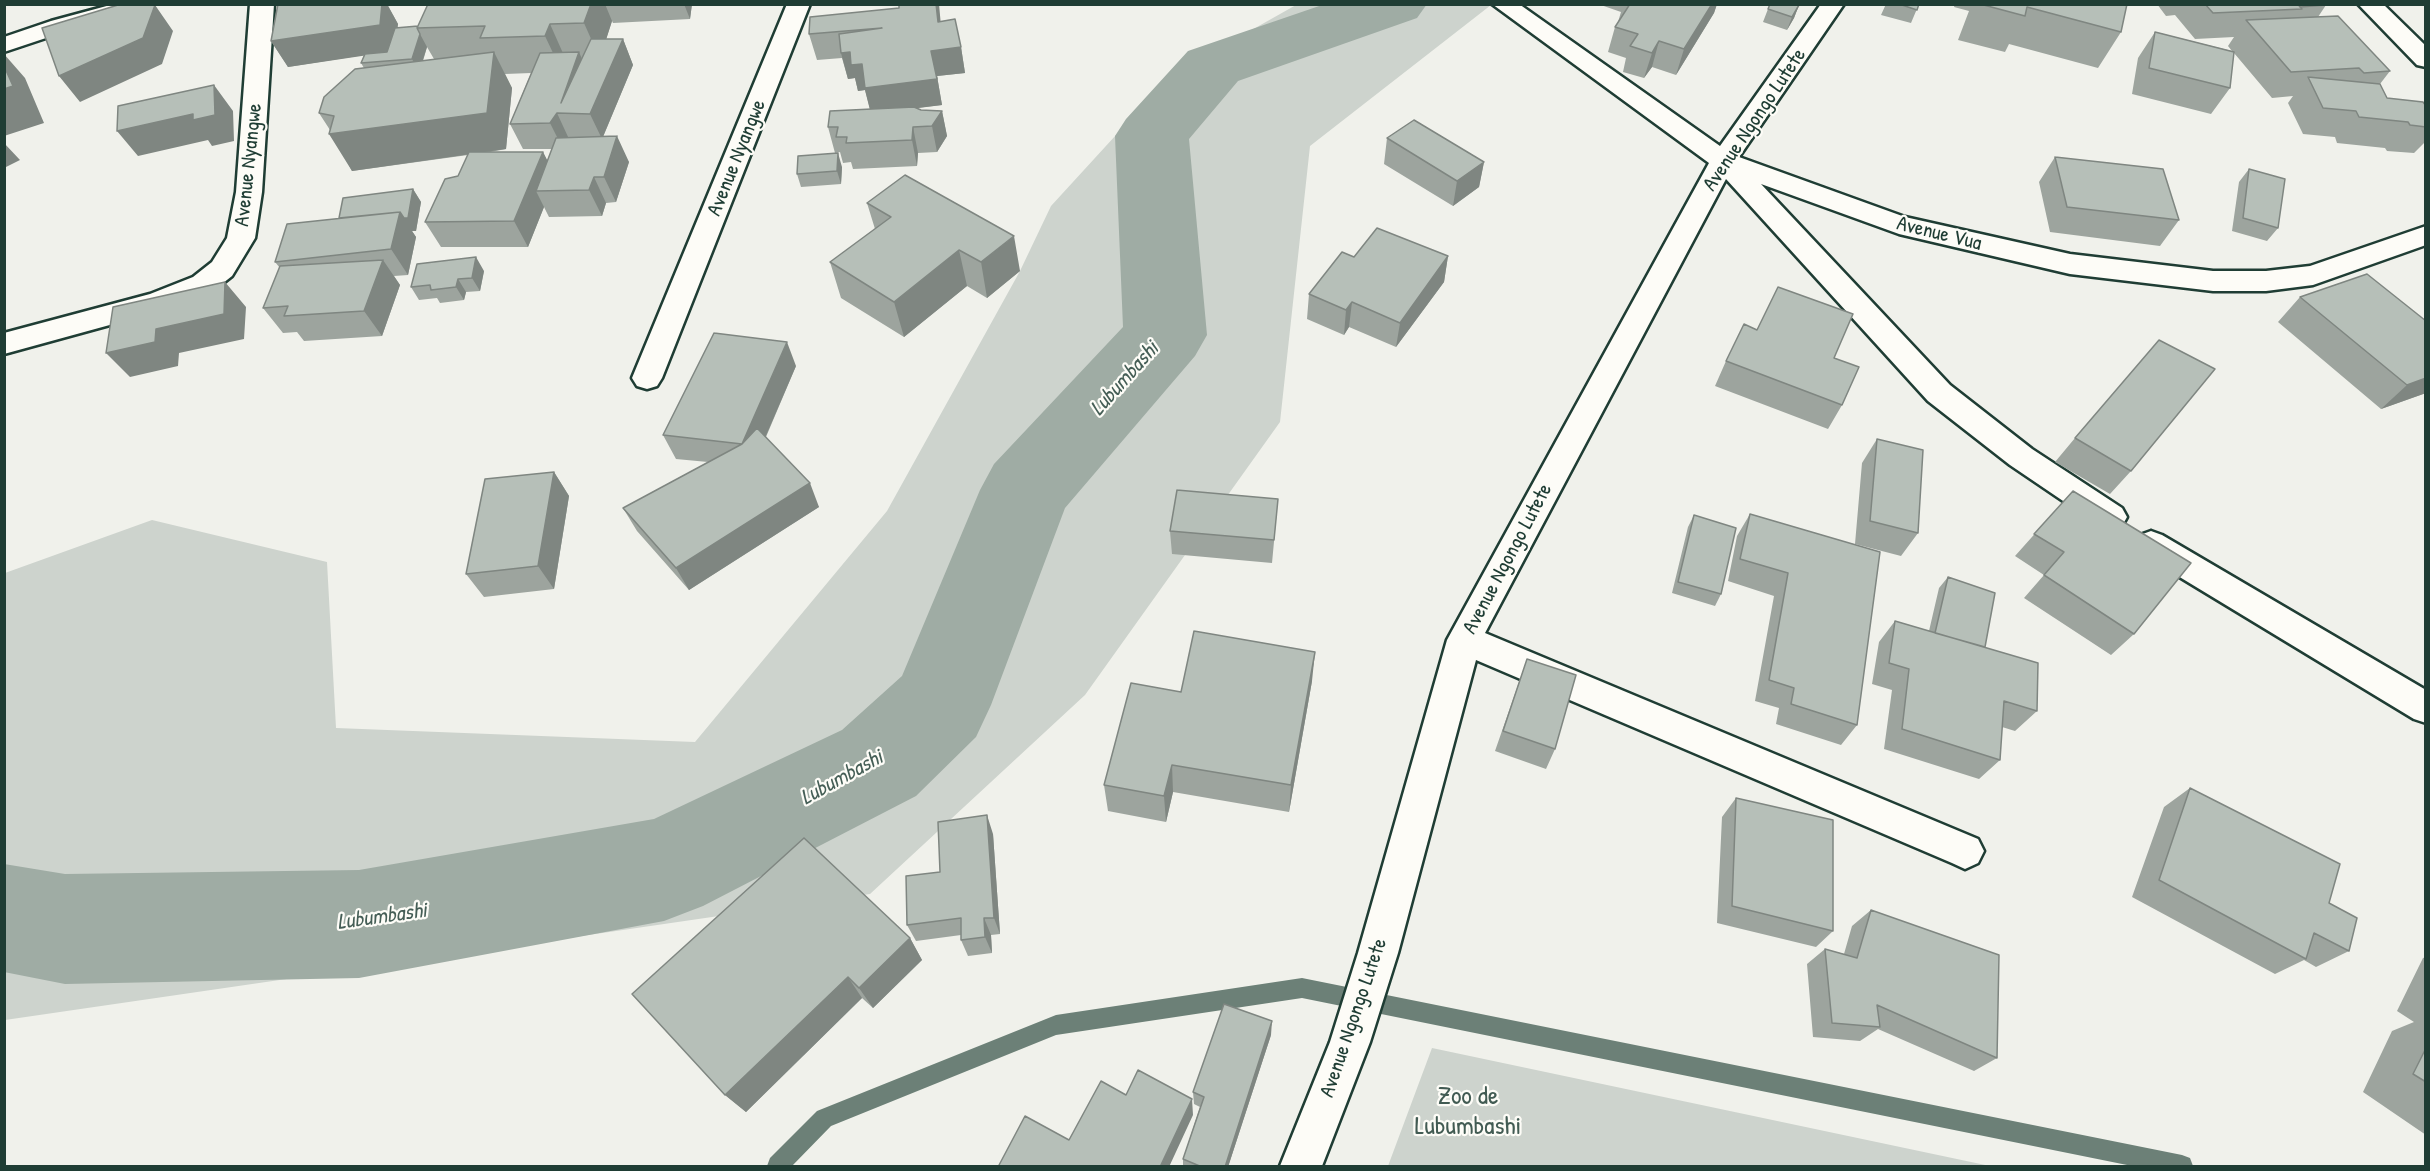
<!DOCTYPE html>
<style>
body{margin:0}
#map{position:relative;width:2430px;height:1171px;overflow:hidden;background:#f0f1eb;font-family:"Patrick Hand",sans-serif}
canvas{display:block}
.frame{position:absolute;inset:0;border:6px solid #1f3d34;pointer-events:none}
</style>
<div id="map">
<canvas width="2430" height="1171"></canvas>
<div class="frame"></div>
</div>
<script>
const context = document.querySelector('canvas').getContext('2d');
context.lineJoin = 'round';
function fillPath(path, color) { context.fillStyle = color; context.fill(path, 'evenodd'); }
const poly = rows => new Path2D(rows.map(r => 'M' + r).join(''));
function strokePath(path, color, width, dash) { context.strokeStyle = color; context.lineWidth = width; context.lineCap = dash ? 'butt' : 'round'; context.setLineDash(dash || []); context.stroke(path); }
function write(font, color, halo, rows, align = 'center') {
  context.font = font + ' "Patrick Hand",sans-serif'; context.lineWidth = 4.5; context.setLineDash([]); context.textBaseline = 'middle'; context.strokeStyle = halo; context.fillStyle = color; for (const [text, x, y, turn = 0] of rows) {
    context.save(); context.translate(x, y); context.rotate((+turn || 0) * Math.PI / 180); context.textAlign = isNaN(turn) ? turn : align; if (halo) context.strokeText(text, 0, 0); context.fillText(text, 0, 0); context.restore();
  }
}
const green = poly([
 [1296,5,1491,5,1310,146,1280,422,1085,695,870,894,5,1020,5,573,152,520,327,562,336,728,695,742,887,511,1020,271,1051,206,1170,76],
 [1432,1048,1990,1166,1388,1166]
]);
const stream = poly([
 [1302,978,2182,1155,2190,1158,2193,1166,2132,1166,1302,998,1056,1035,831,1126,792,1166,767,1166,770,1158,817,1111,1056,1015,1302,978]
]);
const river = poly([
 [1325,4,1427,4,1417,18,1238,81,1189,139,1207,335,1195,356,1065,508,991,705,976,737,916,796,703,906,664,921,359,978,65,984,4,972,4,864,65,874,359,870,654,819,842,730,902,676,980,490,994,464,1123,327,1115,136,1126,119,1188,51,1325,4]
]);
const minor = poly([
 [114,4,154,4,151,9,67,31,4,52,4,37,51,21,114,4],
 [250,4,274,4,262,192,255,238,232,276,213,291,168,309,4,354,4,333,150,294,193,277,212,262,227,238,236,192,250,4],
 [787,4,810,4,662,378,657,386,647,389,637,386,632,378,787,4],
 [1492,4,1519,4,1720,146,1821,4,1844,4,1739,157,1905,217,2070,254,2213,271,2266,271,2310,266,2426,226,2426,245,2313,285,2266,291,2213,291,2070,274,1899,234,1761,184,1950,385,2032,449,2122,508,2127,517,2122,526,2111,530,2100,526,2010,465,1928,401,1726,179,1485,633,1978,839,1984,851,1978,863,1965,869,1952,863,1476,660,1398,953,1370,1042,1322,1166,1280,1166,1330,1042,1358,953,1447,640,1709,163,1492,4],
 [2358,4,2383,4,2426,46,2426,67,2417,65,2358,4],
 [2151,531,2162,535,2426,690,2426,723,2414,719,2140,553,2135,544,2140,535,2151,531]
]);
const wall = poly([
 [278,4,387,4,398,24,397,28,418,26,428,4,692,4,690,19,613,23,612,21,606,39,623,39,633,65,603,137,629,162,616,202,606,203,602,216,549,217,544,207,528,247,441,247,425,222,458,176,468,155,352,171,330,130,319,113,364,68,361,63,364,55,288,67,271,41],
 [427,47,434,59,423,61],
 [531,73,510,124,523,149,552,149,547,161,543,152,490,152,506,149,512,88,505,74],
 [1598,4,1717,4,1714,13,1676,75,1652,67,1644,78,1623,72,1626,58,1608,52,1615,27,1618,22,1621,12],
 [1886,4,1919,4,1911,23,1881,15],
 [1955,4,2127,4,2121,32,2098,68,2009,44,2005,52,1958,40,1969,11,1954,7],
 [2157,4,2326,4,2326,5,2318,17,2390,71,2380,84,2387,98,2426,106,2426,141,2414,153,2387,151,2385,148,2337,143,2335,137,2303,134,2288,103,2293,96,2272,98,2234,53,2230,88,2211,114,2132,94,2138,58,2155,32,2232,51,2228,46,2234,37,2195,39,2175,15,2166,16],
 [1799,5,1794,18,1787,30,1763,22,1768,9],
 [940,22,961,47,965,73,937,76,942,105,916,108,921,110,942,111,947,136,937,152,918,153,917,166,853,169,851,162,843,163,840,152,835,153,828,127,870,109,865,90,858,91,855,78,848,79,842,58,817,60,809,34],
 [1387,138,1484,162,1479,187,1453,206,1384,164],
 [2055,157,2179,220,2160,246,2050,232,2039,182],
 [842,167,841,184,801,187,797,174],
 [2249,169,2278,228,2267,241,2232,231,2239,182],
 [413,189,421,202,416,231,412,231,416,237,408,275,394,276,400,285,382,336,304,341,297,332,283,333,263,308,280,268,275,262,339,218],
 [867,203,1020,271,987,298,967,286,904,337,841,298,830,262,875,229],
 [1448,256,1444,282,1396,347,1349,327,1344,335,1307,319,1309,294,1354,257],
 [484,271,480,291,466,292,464,300,440,303,437,298,419,300,411,287],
 [2300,297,2426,393,2381,409,2278,322],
 [1757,330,1834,358,1842,405,1828,429,1715,386,1726,361],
 [796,366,766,437,819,507,689,590,637,531,623,508,708,462,676,459,663,435],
 [2075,438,2131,471,2110,494,2055,462],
 [1877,439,1918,533,1901,556,1855,544,1862,463],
 [554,472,569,496,554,589,484,597,466,574],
 [2073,491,2134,634,2111,655,2024,598,2044,575,2015,556],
 [1278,499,1272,563,1172,554,1170,531],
 [1750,514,1880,552,1857,725,1841,745,1776,724,1779,708,1755,701,1774,596,1728,581,1737,536],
 [1694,515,1721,594,1715,606,1672,593,1688,527],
 [1948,577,1985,647,2037,711,2015,731,2002,727,2000,760,1979,779,1884,749,1892,690,1872,684,1879,642,1895,621,1929,631,1939,588],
 [1527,659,1555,749,1546,769,1495,751],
 [1312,681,1289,812,1173,792,1166,822,1108,811,1104,785,1181,692],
 [2190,788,2329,903,2349,951,2316,967,2304,960,2275,974,2132,897,2164,807],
 [1736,798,1833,931,1816,947,1717,923,1722,817],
 [993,834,1000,934,991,935,992,953,968,956,961,940,961,935,916,941,907,925,940,872],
 [1871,910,1997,1058,1974,1071,1878,1029,1860,1041,1813,1037,1807,964,1825,949,1844,954,1852,926],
 [910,938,922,960,873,1008,862,998,746,1112,725,1095,632,994],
 [2426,957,2426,1135,2363,1092,2392,1031,2414,1022,2397,1011,2423,958],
 [1271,1035,1228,1167,1183,1167,1183,1159,1200,1107,1194,1104,1193,1092]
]);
const shadedWall = poly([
 [369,4,387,4,398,24,395,51,288,67,271,41],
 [591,4,605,4,612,21,600,59,584,23],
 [684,4,692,4,690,19],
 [936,4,939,4,943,48,938,22],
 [1712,4,1717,4,1714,13,1676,75,1684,49],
 [155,5,173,31,162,64,80,102,59,76],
 [1799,5,1794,18,1787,30,1792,17],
 [550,24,566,60,562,72,545,36],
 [420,34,427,47,419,72,412,59],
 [623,39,633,65,602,139,590,114],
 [1659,41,1652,67,1644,78,1652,53],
 [961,47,965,73,937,76,942,105,871,114,865,90,858,91,855,78,848,79,841,53,850,52,931,51],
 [494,52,512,88,506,149,352,171,329,134],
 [579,52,590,78,561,103],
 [4,54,25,78,44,123,4,136],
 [214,85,233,111,234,141,212,146,208,140,138,156,117,131],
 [942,111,947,136,937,152,932,126],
 [557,113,569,139,563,149,550,123],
 [913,127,918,153,917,166,912,140],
 [617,136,629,162,616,202,604,177],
 [4,143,20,160,4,168],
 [543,152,556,177,536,191,544,207,528,247,514,221],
 [838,153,842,167,841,184,837,171],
 [1484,162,1479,187,1453,206,1457,181],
 [594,177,606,203,602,216,589,190],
 [413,189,421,202,416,231,412,231,416,237,408,275,391,249,400,212],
 [1014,236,1020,271,987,298,981,262],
 [959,250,967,286,904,337,894,302],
 [1448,256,1444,282,1396,347,1400,323],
 [476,257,484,271,480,291,472,278],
 [383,260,400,285,382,336,364,311],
 [458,279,466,292,464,300,456,287],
 [225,282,246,307,244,339,179,353,178,366,130,377,106,353,156,329],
 [1352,302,1349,327,1344,335,1346,310],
 [787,342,796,366,752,468,742,444],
 [2426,378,2426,393,2381,409,2407,385],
 [554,472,569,496,554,589,538,566],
 [810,483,819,507,689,590,676,568],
 [1315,652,1312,681,1289,812,1291,785],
 [1172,765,1173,792,1166,822,1164,796],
 [987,815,993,834,1000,934,994,918],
 [984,918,991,935,992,953,985,937],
 [910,938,922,960,873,1008,859,988],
 [848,977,862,998,746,1112,725,1095],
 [1272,1021,1271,1035,1228,1167,1225,1167],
 [1192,1099,1193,1115,1169,1167,1160,1167]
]);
const building = poly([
 [278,4,382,4,380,25,271,41,278,4],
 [428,4,591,4,584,23,550,24,545,36,480,38,485,26,417,28,428,4],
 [899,4,936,4,938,22,955,19,961,47,931,51,937,79,865,88,862,64,851,65,850,52,841,53,839,34,882,28,809,34,810,17,899,8,899,4],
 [1630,4,1712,4,1684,49,1659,41,1652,53,1630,46,1638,34,1615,27,1630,4],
 [1770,4,1798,4,1799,5,1792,17,1768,9,1770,4],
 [1899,4,1919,4,1917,10,1899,4],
 [1980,4,2127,4,2121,32,2027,7,2025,16,1980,4],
 [2205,4,2298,4,2302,9,2213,13,2205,4],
 [2298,4,2326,4,2326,5,2300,7,2298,4],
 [118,5,155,5,143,38,59,76,42,28,118,5],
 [2338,16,2390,71,2364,73,2359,68,2291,72,2246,20,2338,16],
 [418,26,417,28,420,34,412,59,361,63,365,54,387,52,395,28,418,26],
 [2155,32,2234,52,2230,88,2149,68,2155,32],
 [591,39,623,39,590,114,557,113,550,123,510,124,540,53,579,52,561,103,591,39],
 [494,52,487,113,329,134,334,116,319,113,324,97,355,69,494,52],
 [4,66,13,86,4,89,4,66],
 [2308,77,2380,84,2387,98,2423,102,2426,106,2426,127,2410,125,2408,122,2359,117,2356,111,2323,108,2308,77],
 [214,85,215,115,193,120,193,114,117,131,118,106,214,85],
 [914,107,921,110,942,111,932,126,913,127,912,140,846,143,847,137,836,137,838,127,828,127,830,111,914,107],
 [1414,120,1484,162,1457,181,1387,138,1414,120],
 [617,136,604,177,594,177,589,190,536,191,556,138,617,136],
 [469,152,543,152,514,221,425,222,445,179,458,176,469,152],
 [838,153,837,171,797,174,798,156,838,153],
 [2055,157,2163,169,2179,220,2067,207,2055,157],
 [2249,169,2285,179,2278,228,2243,218,2249,169],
 [905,175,1014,236,981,262,959,250,894,302,830,262,891,217,867,203,905,175],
 [413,189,408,218,404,218,400,212,339,218,343,198,413,189],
 [400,212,391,249,275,262,287,224,400,212],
 [1377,228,1448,256,1400,323,1352,302,1346,310,1309,294,1342,252,1354,257,1377,228],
 [476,257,472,278,458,279,456,287,431,290,430,285,411,287,417,264,476,257],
 [383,260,364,311,284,316,288,306,263,308,280,266,383,260],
 [2367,274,2426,321,2426,378,2407,385,2300,297,2367,274],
 [225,282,224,314,156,329,155,342,106,353,113,307,225,282],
 [1778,287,1853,314,1834,358,1859,367,1842,405,1726,361,1744,324,1757,330,1778,287],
 [714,333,787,342,742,444,757,428,810,483,676,568,623,508,742,444,663,435,714,333],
 [2159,340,2215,369,2131,471,2075,438,2159,340],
 [1877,439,1923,450,1918,533,1870,521,1877,439],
 [554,472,538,566,466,574,485,479,554,472],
 [1177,490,1278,499,1274,540,1170,531,1177,490],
 [2073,491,2191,563,2134,634,2044,575,2064,552,2034,534,2073,491],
 [1750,514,1880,552,1857,725,1791,704,1794,688,1769,680,1788,573,1740,559,1750,514],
 [1694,515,1736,528,1721,594,1678,582,1694,515],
 [1948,577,1995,593,1985,647,1935,633,1948,577],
 [1895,621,2038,663,2037,711,2004,701,2000,760,1902,729,1909,669,1889,663,1895,621],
 [1194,631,1315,652,1291,785,1172,765,1164,796,1104,785,1131,683,1181,692,1194,631],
 [1527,659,1576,675,1555,749,1503,731,1527,659],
 [2190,788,2340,864,2329,903,2357,918,2349,951,2314,933,2306,959,2159,880,2190,788],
 [1736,798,1833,820,1833,931,1732,906,1736,798],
 [987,815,994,918,984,918,985,937,961,940,961,918,907,925,906,876,940,872,938,822,987,815],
 [804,838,910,938,859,988,848,977,725,1095,632,994,804,838],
 [1871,910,1999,955,1997,1058,1877,1005,1880,1027,1832,1023,1825,949,1857,958,1871,910],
 [1224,1004,1272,1021,1225,1167,1202,1167,1183,1159,1204,1097,1193,1092,1224,1004],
 [2426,1048,2426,1082,2413,1074,2426,1048],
 [1138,1070,1192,1099,1160,1167,998,1167,1025,1116,1069,1140,1101,1081,1126,1095,1138,1070]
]);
const streetNames = [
 ["Avenue Ngongo Lutete",1755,120,-56],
 ["Avenue Nyangwe",737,158,-68],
 ["Avenue Nyangwe",249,165,-84],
 ["Avenue Vua",1939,234,14],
 ["Avenue Ngongo Lutete",1508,559,-62],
 ["Avenue Ngongo Lutete",1354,1018,-71]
];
const waterNames = [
 ["Lubumbashi",1125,379,-48],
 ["Lubumbashi",842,778,-29],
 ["Lubumbashi",382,917,-8]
];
const nearParknames = [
 ["Zoo de",1468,1097],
 ["Lubumbashi",1468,1127]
];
fillPath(green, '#cdd3cd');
fillPath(stream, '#6c8077');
fillPath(river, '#9faca4');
strokePath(minor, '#1f3d34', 5);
fillPath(minor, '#fdfcf7');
fillPath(wall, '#9da49e');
fillPath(shadedWall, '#7f8681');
fillPath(building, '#b6bfb8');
strokePath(building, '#7f8681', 1.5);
write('21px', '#1f3d34', '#fdfcf7', streetNames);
write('italic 22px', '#455e56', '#fdfcf7', waterNames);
write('26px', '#425b53', '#fdfcf7', nearParknames);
</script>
